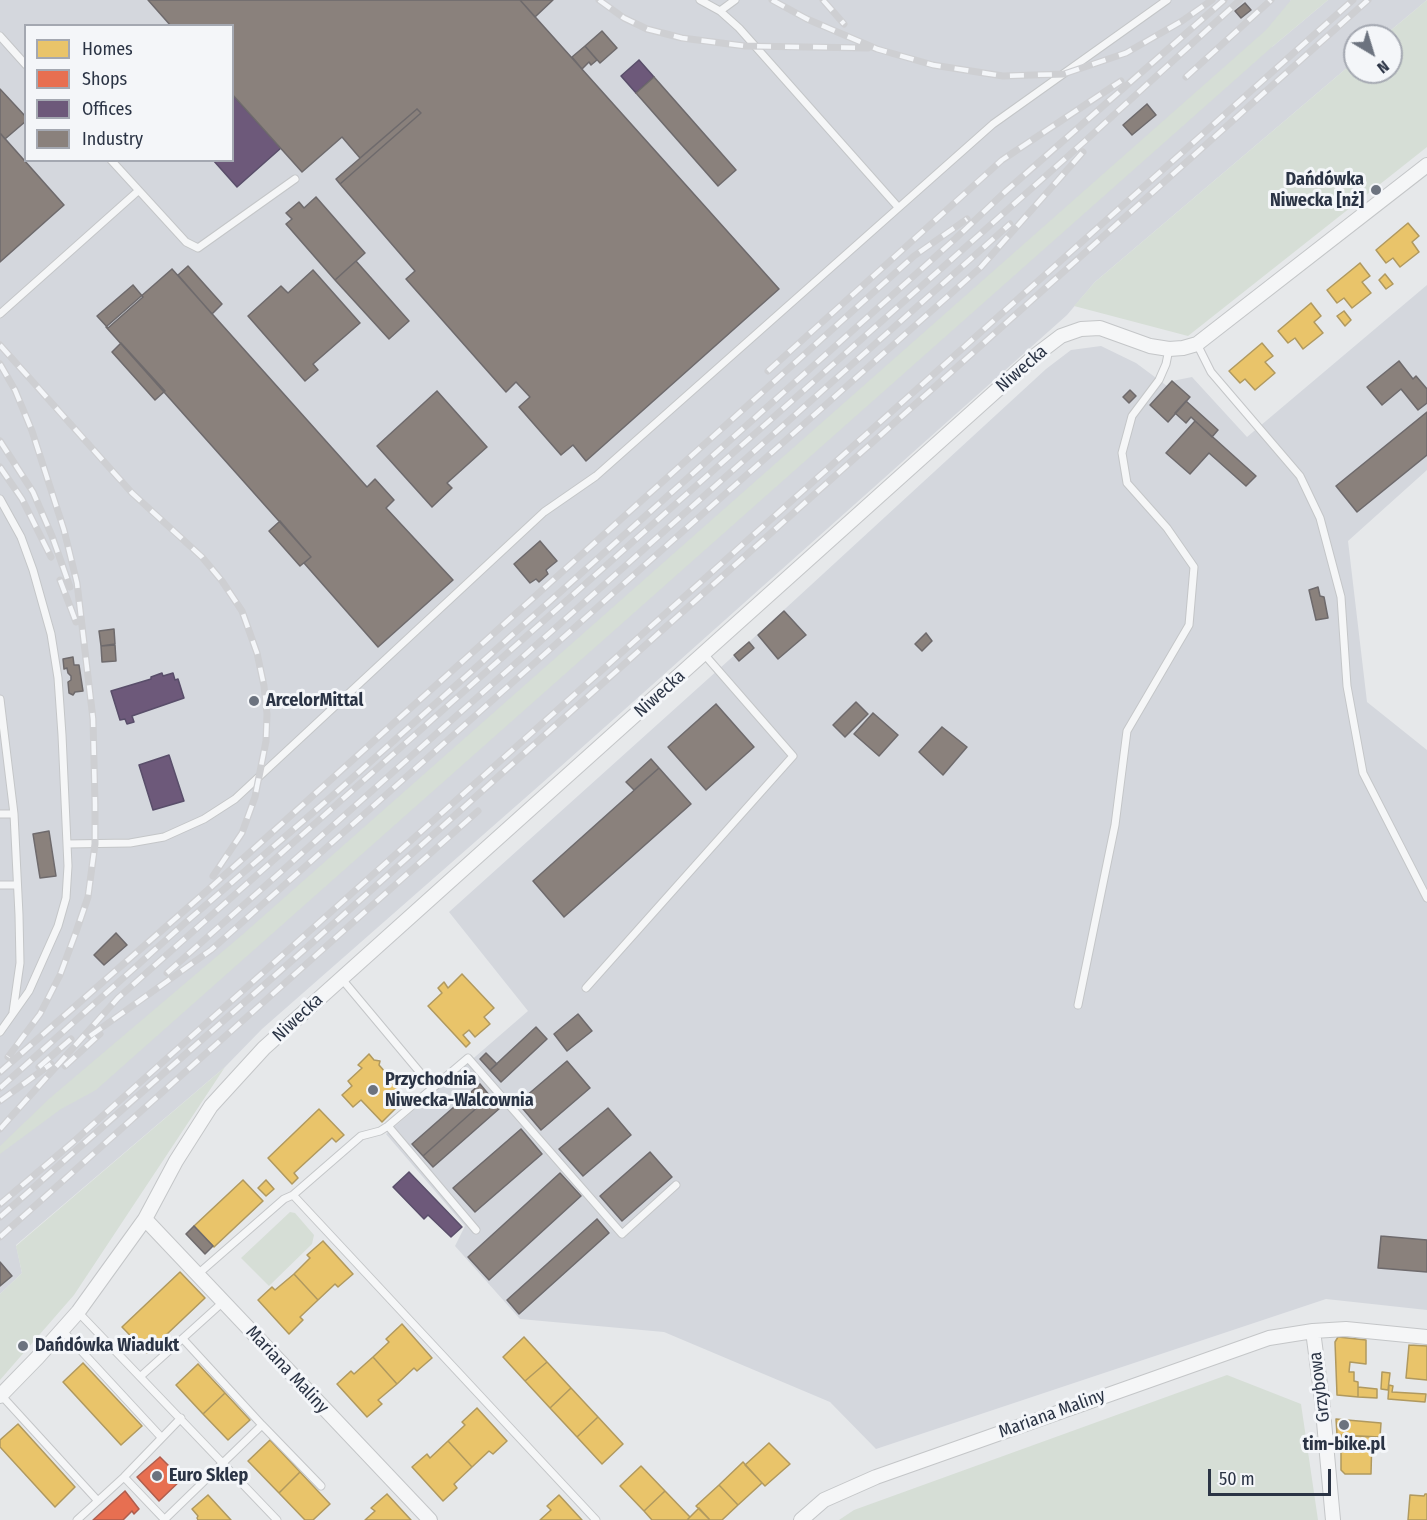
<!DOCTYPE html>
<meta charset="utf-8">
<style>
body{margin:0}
#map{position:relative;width:1427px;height:1520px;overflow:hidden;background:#e6e8ea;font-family:"Fira Sans Condensed",sans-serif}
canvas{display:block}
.legend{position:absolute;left:24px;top:24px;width:210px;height:138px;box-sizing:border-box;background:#f4f6f9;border:2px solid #a4a8b1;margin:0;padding:8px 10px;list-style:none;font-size:18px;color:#2b3445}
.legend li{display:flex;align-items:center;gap:12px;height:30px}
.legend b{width:30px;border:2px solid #a4a8b1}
.north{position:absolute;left:1343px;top:24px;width:60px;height:60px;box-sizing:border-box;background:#f4f6f9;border:2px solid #a4a8b1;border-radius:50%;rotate:142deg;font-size:16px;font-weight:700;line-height:24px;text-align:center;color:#2b3445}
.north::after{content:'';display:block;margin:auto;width:21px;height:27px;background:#6c737f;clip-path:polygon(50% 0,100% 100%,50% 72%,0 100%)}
.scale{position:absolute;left:1208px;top:1469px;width:123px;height:27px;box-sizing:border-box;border:3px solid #2b3445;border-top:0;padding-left:8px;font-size:18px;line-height:21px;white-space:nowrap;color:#2b3445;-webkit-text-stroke:4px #f4f6f9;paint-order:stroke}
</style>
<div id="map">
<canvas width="1427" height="1520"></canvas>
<ul class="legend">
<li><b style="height:16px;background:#e9c46a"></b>Homes</li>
<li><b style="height:16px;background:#e76f51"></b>Shops</li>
<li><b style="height:16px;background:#6d597a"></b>Offices</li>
<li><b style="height:16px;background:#8a817c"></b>Industry</li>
</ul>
<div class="north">N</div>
<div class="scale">50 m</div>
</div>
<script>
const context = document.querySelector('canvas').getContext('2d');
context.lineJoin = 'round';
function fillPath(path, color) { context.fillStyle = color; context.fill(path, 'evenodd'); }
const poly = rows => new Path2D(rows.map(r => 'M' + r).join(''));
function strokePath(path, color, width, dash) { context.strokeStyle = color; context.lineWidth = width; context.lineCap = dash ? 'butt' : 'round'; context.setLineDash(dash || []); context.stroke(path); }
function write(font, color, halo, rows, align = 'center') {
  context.font = font + ' "Fira Sans Condensed",sans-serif'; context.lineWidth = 6; context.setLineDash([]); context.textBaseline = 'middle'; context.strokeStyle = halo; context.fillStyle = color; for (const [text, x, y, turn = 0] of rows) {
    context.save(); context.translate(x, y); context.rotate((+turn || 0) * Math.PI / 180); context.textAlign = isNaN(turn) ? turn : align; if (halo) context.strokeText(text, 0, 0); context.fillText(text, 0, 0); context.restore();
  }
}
const built = poly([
 [0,0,1291,0,1272,47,1328,0,1427,0,1384,36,1355,36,1355,61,1095,282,1067,315,541,784,262,1029,225,1067,16,1245,22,1273,0,1294],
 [26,26,232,26,232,160,26,160],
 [1427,285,1427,470,1348,541,1367,702,1427,750,1427,1310,1326,1299,876,1449,830,1402,664,1332,520,1319,455,1246,465,1226,386,1134,528,1011,449,912,749,642,1046,369,1071,350,1101,346,1136,363,1167,386,1172,381,1192,377,1247,437]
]);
const green = poly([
 [1291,0,1328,0,1272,47,96,1090,61,1109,0,1154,0,1146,50,1098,242,935,1266,30],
 [1427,0,1427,147,1188,336,1074,306,1095,282,1355,61,1355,72,1391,72,1391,36,1384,36],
 [225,1067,74,1295,0,1380,0,1294,22,1273,16,1246],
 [290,1212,295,1213,314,1235,312,1244,269,1286,241,1258],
 [1227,1375,1301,1404,1318,1520,839,1520,854,1510]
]);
const homes = poly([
 [1408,223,1419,236,1412,242,1419,252,1400,267,1393,258,1386,263,1376,250,1408,223],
 [1360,263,1370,276,1362,282,1371,293,1352,308,1344,298,1337,303,1327,290,1360,263],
 [1385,274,1393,284,1386,289,1379,280,1385,274],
 [1311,303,1321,316,1314,322,1323,333,1303,349,1295,338,1288,343,1278,331,1311,303],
 [1344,311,1351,320,1345,326,1337,316,1344,311],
 [1262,343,1273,356,1265,362,1275,373,1255,390,1245,379,1240,383,1229,371,1262,343],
 [462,974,494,1008,484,1017,490,1024,475,1037,469,1030,463,1035,470,1043,466,1047,428,1006,442,993,438,988,444,982,448,988,462,974],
 [369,1054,374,1060,380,1061,379,1065,386,1073,384,1075,406,1098,382,1122,361,1100,353,1107,342,1095,352,1086,348,1081,362,1068,358,1065,369,1054],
 [319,1109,344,1135,336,1142,332,1138,294,1173,298,1178,292,1184,268,1158,319,1109],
 [243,1180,263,1201,214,1247,194,1226,243,1180],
 [266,1180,274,1189,266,1196,258,1188,266,1180],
 [323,1241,353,1274,338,1287,335,1284,318,1300,294,1274,310,1258,307,1255,323,1241],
 [180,1272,205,1298,147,1353,122,1327,180,1272],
 [294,1274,318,1300,300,1317,303,1320,289,1334,258,1300,272,1287,275,1290,294,1274],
 [402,1324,432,1358,417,1371,414,1368,397,1384,373,1357,389,1342,386,1339,402,1324],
 [524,1337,547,1362,525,1381,503,1357,524,1337],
 [1338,1337,1366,1340,1366,1364,1350,1362,1349,1372,1354,1372,1354,1381,1358,1382,1358,1397,1337,1395,1335,1342,1338,1337],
 [1409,1345,1427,1346,1427,1380,1406,1378,1409,1345],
 [373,1357,397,1384,378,1400,382,1404,367,1417,337,1384,351,1371,354,1374,373,1357],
 [547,1362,571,1388,550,1408,525,1381,547,1362],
 [83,1363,142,1426,121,1445,63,1382,83,1363],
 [198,1364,225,1393,203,1414,176,1385,198,1364],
 [1382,1372,1390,1373,1388,1390,1381,1389,1382,1372],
 [1389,1385,1393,1386,1392,1392,1426,1394,1425,1402,1388,1399,1389,1385],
 [1358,1387,1377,1389,1377,1398,1358,1397,1358,1387],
 [571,1388,598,1417,577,1437,550,1408,571,1388],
 [225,1393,250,1420,228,1440,203,1414,225,1393],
 [477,1408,507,1441,493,1454,489,1451,472,1467,448,1441,465,1425,462,1422,477,1408],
 [598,1417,623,1444,602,1464,577,1437,598,1417],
 [1336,1419,1381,1423,1380,1437,1337,1435,1336,1419],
 [18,1424,75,1487,55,1507,0,1447,0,1440,18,1424],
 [1341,1435,1372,1437,1371,1474,1345,1474,1341,1470,1341,1435],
 [270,1440,300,1472,279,1493,248,1461,270,1440],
 [448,1441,472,1467,454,1484,457,1488,443,1501,412,1467,427,1454,430,1458,448,1441],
 [769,1443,790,1464,765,1486,745,1465,769,1443],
 [743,1462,762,1483,738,1505,719,1485,743,1462],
 [641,1466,665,1491,644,1511,620,1486,641,1466],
 [300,1472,330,1504,313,1520,305,1520,279,1493,300,1472],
 [719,1485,738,1505,722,1520,710,1520,696,1506,719,1485],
 [665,1491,690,1517,687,1520,652,1520,644,1511,665,1491],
 [387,1494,411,1520,365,1520,375,1511,371,1508,387,1494],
 [1425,1494,1427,1494,1427,1520,1408,1520,1410,1495,1424,1496,1425,1494],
 [208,1495,231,1520,198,1520,197,1518,198,1516,192,1509,208,1495],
 [559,1495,582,1520,540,1520,551,1510,547,1506,559,1495],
 [699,1508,710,1520,687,1520,699,1508]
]);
const shops = poly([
 [160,1457,182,1479,159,1501,137,1477,160,1457],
 [125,1491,139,1509,134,1514,132,1511,123,1520,93,1520,125,1491]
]);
const offices = poly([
 [639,60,654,77,636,93,621,76,639,60],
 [232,94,281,148,237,187,213,160,232,160,232,94],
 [162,673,163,676,173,673,175,680,178,679,184,698,132,716,134,722,127,724,125,719,120,720,111,691,151,679,151,677,162,673],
 [169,755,184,801,153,810,139,765,169,755],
 [409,1172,462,1227,451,1237,428,1215,424,1219,393,1187,409,1172]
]);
const industry = poly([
 [148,0,520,0,779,289,586,461,573,445,561,455,519,407,530,397,516,382,506,392,406,279,415,271,340,184,421,113,417,109,360,158,342,137,302,172,232,94,232,26,171,26,148,0],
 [520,0,553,0,535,17,520,0],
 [1245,3,1251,10,1241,18,1235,11,1245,3],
 [602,31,617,48,600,63,585,46,602,31],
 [585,46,597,60,591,65,589,62,582,69,572,57,585,46],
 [654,77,736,170,718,186,636,93,654,77],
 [0,89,26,117,26,121,5,139,0,133,0,89],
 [1147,104,1156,115,1132,135,1123,125,1147,104],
 [417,109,421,113,340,184,336,179,417,109],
 [0,133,64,205,0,262,0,133],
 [316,197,365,253,335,280,286,224,292,219,286,213,299,202,304,208,316,197],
 [356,261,409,321,389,339,335,280,356,261],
 [188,266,222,304,212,314,178,275,188,266],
 [172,269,367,487,375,479,394,500,386,508,453,580,378,647,304,563,311,557,106,327,172,269],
 [313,270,360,323,313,364,318,370,305,381,248,316,281,286,288,293,313,270],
 [133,285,143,297,108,328,97,316,133,285],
 [121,343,165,391,155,400,112,352,121,343],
 [1399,361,1413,379,1416,376,1427,389,1427,403,1418,410,1401,389,1382,405,1367,387,1399,361],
 [1172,381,1190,397,1168,422,1150,405,1172,381],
 [1130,390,1136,396,1129,403,1123,397,1130,390],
 [437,391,487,447,447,483,452,488,432,507,377,446,437,391],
 [1186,401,1218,430,1212,437,1191,417,1186,423,1175,413,1186,401],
 [1427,412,1427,455,1357,512,1336,486,1427,412],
 [1195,421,1256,476,1246,486,1209,453,1190,474,1166,453,1195,421],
 [280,521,311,557,300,566,269,531,280,521],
 [540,541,557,561,546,570,548,574,539,582,536,579,530,583,514,564,540,541],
 [1318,587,1320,596,1324,597,1328,618,1316,620,1309,590,1318,587],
 [784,611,806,635,778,659,758,635,784,611],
 [114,629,115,644,101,646,99,631,114,629],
 [926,633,932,641,922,651,915,644,926,633],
 [749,642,754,648,739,661,734,655,749,642],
 [115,645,116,661,102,662,101,646,115,645],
 [73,657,74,665,79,665,83,691,75,692,73,695,69,693,68,682,71,680,71,676,68,673,67,668,64,669,63,659,73,657],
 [856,702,868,714,845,737,833,725,856,702],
 [716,704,754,747,706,790,668,747,716,704],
 [873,713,898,735,879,756,854,734,873,713],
 [942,727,967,747,943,775,919,752,942,727],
 [651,759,659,768,634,790,626,782,651,759],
 [659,768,691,804,564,917,533,881,659,768],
 [49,831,56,876,40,878,33,834,49,831],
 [116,933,127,945,104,965,94,955,116,933],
 [578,1014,592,1031,567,1051,554,1034,578,1014],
 [536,1027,547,1039,501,1082,490,1070,536,1027],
 [486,1053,497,1064,490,1070,480,1059,486,1053],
 [567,1061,590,1088,541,1130,518,1103,567,1061],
 [480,1084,490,1096,423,1156,412,1144,480,1084],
 [490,1096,500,1108,433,1167,423,1156,490,1096],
 [608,1108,631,1135,583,1176,559,1149,608,1108],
 [521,1129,542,1154,475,1212,453,1188,521,1129],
 [650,1152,672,1177,622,1221,600,1196,650,1152],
 [560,1173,581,1196,489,1280,468,1257,560,1173],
 [597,1219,609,1233,519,1314,507,1300,597,1219],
 [194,1226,213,1246,205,1254,186,1234,194,1226],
 [1381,1236,1427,1240,1427,1272,1378,1268,1381,1236],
 [0,1262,12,1276,0,1286,0,1262]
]);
const lane = poly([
 [700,0,720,11,739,28,898,207],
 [720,11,735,0],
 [0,36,26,65],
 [111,160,186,242,198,248,295,179],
 [0,314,138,191],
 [1197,344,1211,372,1300,476,1320,518,1341,597,1347,686,1363,773,1427,898],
 [0,499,21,537,33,570,51,634,58,678,62,735,68,866,66,898,58,926,29,991,0,1032],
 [0,699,14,814,19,915,20,963,13,1012],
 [0,814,14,814],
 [67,844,130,843,164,837,204,819,235,799,544,512,596,476,993,124,1167,0],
 [0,885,17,885],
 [341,978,433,1088],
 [586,988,793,756,704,654],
 [1078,1005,1115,825,1127,731,1189,625,1194,567,1167,528,1127,483,1122,453,1132,416,1159,380,1166,364,1169,349],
 [388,1126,476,1230],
 [293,1195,596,1520],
 [198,1274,284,1199,293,1195,361,1136,380,1131,388,1126,468,1058,622,1234,676,1185],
 [78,1312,277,1520],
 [62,1330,161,1437],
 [141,1376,223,1302],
 [1,1395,98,1501],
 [262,1425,321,1486],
 [124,1477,165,1520],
 [77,1520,124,1477,181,1418],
 [164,1520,262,1425,183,1339]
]);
const street = poly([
 [145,1219,430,1520],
 [0,1396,38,1357,78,1312,145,1219,176,1161,211,1106,264,1048,1036,355,1061,336,1081,329,1100,328,1150,346,1169,349,1183,348,1197,344,1427,165],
 [801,1520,824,1500,876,1477,1269,1338,1313,1331],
 [1333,1520,1322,1400,1313,1331,1346,1329,1427,1337]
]);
const rail = poly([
 [599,0,624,18,647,29,682,38,745,46,868,48],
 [772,0,807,19,877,49,933,65,1003,76,1064,74,1126,53,1182,21,1212,0],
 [823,0,844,24],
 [1186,77,1271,0],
 [0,345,132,493,202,557,222,581,242,611,257,653,264,686,267,714,266,741,255,797,242,833,213,876],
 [0,364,15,390,32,431,64,530,77,583,93,719,95,804,95,844,88,897,76,932,60,975,40,1014,8,1057],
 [768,371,1002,160,1121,81],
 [0,441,33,492,52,536,70,587],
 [0,467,22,499,51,557],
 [60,580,76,622],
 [167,973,1010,224],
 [90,1036,211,950,981,267,1083,152],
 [65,1066,100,1034],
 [39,1067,71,1039],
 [0,1072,209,889,914,256,967,219],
 [0,1088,186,922,331,797,955,239,1006,191,1224,0],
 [0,1101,51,1064],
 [0,1129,118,998,1084,142,1240,0],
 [0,1204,72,1143,1353,0],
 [0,1217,304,950,1368,0],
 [0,1237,478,811]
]);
const markers = [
 [1376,190,6,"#6c737f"],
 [254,701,6,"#6c737f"],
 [373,1090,6,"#6c737f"],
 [23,1346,6,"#6c737f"],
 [1344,1425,6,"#6c737f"],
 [157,1476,6,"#6c737f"]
];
const poiNames = [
 ["Dańdówka",1364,180,"right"],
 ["Niwecka [nż]",1364,201,"right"],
 ["ArcelorMittal",266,701],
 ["Przychodnia",385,1080],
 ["Niwecka-Walcownia",385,1101],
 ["Dańdówka Wiadukt",35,1346],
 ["tim-bike.pl",1344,1445,"center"],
 ["Euro Sklep",169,1476]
];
const streetNames = [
 ["Niwecka",1022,369,-41],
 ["Niwecka",660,694,-42],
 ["Niwecka",298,1018,-43],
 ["Mariana Maliny",287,1370,47],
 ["Grzybowa",1320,1387,-97],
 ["Mariana Maliny",1052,1414,-20]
];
fillPath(built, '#d4d7dd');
fillPath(green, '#d6ded6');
fillPath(homes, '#e9c46a');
strokePath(homes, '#b0995f', 1.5);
fillPath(shops, '#e76f51');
strokePath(shops, '#af5d4d', 1.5);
fillPath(offices, '#6d597a');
strokePath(offices, '#594e6a', 1.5);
fillPath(industry, '#8a817c');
strokePath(industry, '#6e6a6c', 1.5);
strokePath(lane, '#c4c6c8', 9);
strokePath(street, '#c4c6c8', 16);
strokePath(lane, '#f5f6f7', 7);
strokePath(street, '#f5f6f7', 14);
strokePath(rail, '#cecfd2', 7);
strokePath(rail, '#f4f6f9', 4.5, [14]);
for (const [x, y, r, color] of markers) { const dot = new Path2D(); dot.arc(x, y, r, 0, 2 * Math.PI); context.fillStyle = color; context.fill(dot); strokePath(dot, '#f4f6f9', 2); }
write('bold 18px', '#2b3445', '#f4f6f9', poiNames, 'left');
write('18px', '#2b3445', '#f4f6f9', streetNames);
</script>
